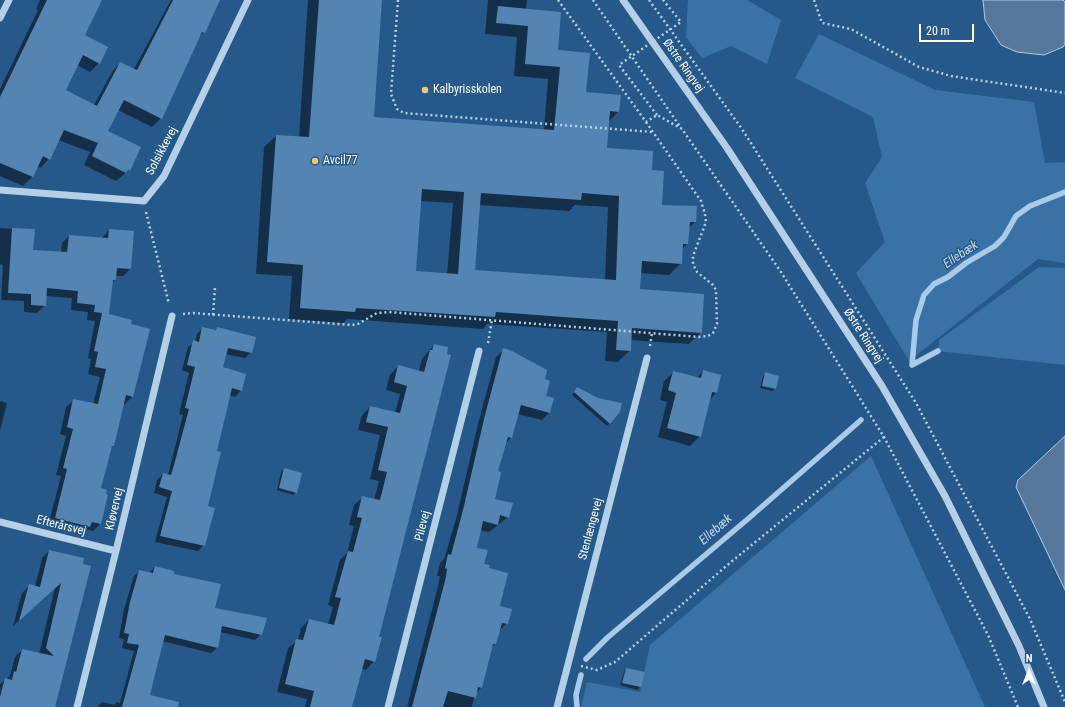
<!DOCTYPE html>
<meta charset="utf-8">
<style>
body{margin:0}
#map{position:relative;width:1065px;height:707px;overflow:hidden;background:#26598a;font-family:"Roboto Condensed",sans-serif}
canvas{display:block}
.north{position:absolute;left:1009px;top:651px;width:40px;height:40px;-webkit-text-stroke:3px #26598a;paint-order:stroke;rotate:0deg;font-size:11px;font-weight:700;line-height:16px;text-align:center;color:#fff}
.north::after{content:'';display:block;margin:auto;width:14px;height:18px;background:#fff;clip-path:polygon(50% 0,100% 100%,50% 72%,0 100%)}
.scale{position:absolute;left:919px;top:24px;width:55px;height:18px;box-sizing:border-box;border:2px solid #fff;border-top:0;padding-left:5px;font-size:12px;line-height:14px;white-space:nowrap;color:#fff;-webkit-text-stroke:3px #26598a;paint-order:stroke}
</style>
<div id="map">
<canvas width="1065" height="707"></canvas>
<div class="north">N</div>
<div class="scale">20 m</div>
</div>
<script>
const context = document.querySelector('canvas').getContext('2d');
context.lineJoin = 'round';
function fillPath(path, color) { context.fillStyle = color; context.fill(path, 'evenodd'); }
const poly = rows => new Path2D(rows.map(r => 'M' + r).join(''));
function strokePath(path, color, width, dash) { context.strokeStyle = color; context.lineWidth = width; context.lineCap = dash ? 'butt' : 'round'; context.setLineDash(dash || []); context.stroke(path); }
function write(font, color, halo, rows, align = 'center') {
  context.font = font + ' "Roboto Condensed",sans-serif'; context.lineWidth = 3; context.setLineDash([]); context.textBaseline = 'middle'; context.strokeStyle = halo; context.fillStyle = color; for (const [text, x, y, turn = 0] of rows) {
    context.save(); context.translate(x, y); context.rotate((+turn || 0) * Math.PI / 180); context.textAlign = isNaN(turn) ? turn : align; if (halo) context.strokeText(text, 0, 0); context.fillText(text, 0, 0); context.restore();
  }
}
const green = poly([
 [688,0,747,0,781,20,767,64,731,46,702,58,686,37],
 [819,34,935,90,1034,102,1045,163,1065,162,1065,263,1038,259,909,361,856,273,885,242,865,183,882,157,873,117,795,78],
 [1039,267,1065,268,1065,365,938,351,939,340],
 [871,456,985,707,581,707,587,682,640,692,650,645]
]);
const water = poly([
 [983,0,1063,0,1065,2,1065,44,1063,47,1044,55,1017,52,1001,45,985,20,983,0],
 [1065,436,1065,590,1016,487,1018,480,1065,436]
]);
const shadow = poly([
 [40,0,101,0,83,36,99,63,90,72,77,65,64,90,94,105,112,72,120,63,134,69,171,0,219,0,204,32,199,37,161,118,152,127,118,110,107,131,129,170,116,181,84,165,90,152,58,140,49,159,40,168,37,166,32,177,23,186,0,176,0,89,38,10,36,9],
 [308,0,381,0,373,118,544,130,548,79,514,76,517,37,485,34,488,0,527,0,526,10,557,51,585,93,618,112,608,122,606,149,651,171,661,205,696,207,695,222,688,229,687,244,682,249,681,263,669,275,640,273,639,290,701,332,689,344,630,340,630,350,618,362,605,361,607,332,487,324,483,329,347,319,343,323,289,319,292,276,256,274,264,147,276,136,299,137],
 [420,201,453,203,447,275,415,272],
 [479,205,569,211,575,205,608,207,605,280,474,271],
 [0,228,34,230,32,251,61,253,62,243,69,236,102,238,109,230,130,269,123,276,116,276,115,280,111,284,108,315,133,396,125,404,123,403,113,446,110,448,100,489,100,524,93,531,86,529,82,534,48,525,61,476,56,475,66,436,60,434,66,407,74,400,93,404,100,377,88,374,91,359,88,358,95,321,87,320,88,312,71,310,72,298,45,296,45,305,37,313,24,312,24,301,1,300,3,265,0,264],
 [203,328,214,331,217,328,251,352,245,358,225,354,222,368,241,390,235,397,229,395,216,452,207,507,204,545,198,551,155,542,167,497,154,493,157,480,163,474,168,475,183,415,179,414,189,373,182,370,188,347,195,342,197,334],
 [434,345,374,661,366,670,361,668,351,707,305,707,307,699,277,692,288,648,298,640,301,628,309,620,328,625,333,607,328,605,340,560,347,553,354,526,349,525,354,505,363,497,374,500,379,481,370,479,380,435,358,430,362,415,370,407,395,413,400,394,386,390,390,375,398,366,419,371,422,359],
 [504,350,543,380,545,396,550,412,542,420,517,414,511,438,505,444,497,472,494,500,508,517,489,532,480,530,475,548,507,623,499,631,495,644,490,649,481,688,475,694,472,707,407,707,438,586,440,576,437,576,440,563,444,559,456,519,478,424,496,357],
 [703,371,720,376,716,393,709,400,700,436,690,446,658,437,667,402,660,400,664,381,674,372,697,378],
 [766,373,775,389,772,391,760,388,763,376],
 [578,388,610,423,607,426,572,395],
 [0,401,7,403,0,431],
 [284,469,296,492,293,495,277,490,281,472],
 [49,551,83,559,53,707,0,707,0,684,10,676,15,657,22,650,39,654,55,588,13,626,22,593,29,586,35,587,42,558],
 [155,567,173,574,214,608,261,634,255,640,220,632,217,648,211,653,162,641,149,695,153,707,97,707,102,702,114,705,117,702,120,703,134,651,122,648,124,639,119,638,124,609,134,576,140,571,149,573],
 [626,669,640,687,637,690,620,685,624,672]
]);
const stream = poly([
 [912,365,916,320,924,295,934,284,948,277,966,263,995,246,1004,237,1016,216,1030,206,1065,192],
 [912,365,938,351],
 [586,659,607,638,749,518,861,420],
 [577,707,576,695,581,675]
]);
const building = poly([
 [47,0,102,0,85,35,108,47,100,64,83,55,66,90,97,106,120,62,137,70,173,0,220,0,205,33,202,32,162,119,124,100,108,131,141,147,130,171,128,170,126,173,92,156,98,143,64,130,50,160,43,156,33,177,0,163,0,97],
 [319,0,382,0,374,117,554,130,560,67,525,64,528,26,496,23,498,6,561,12,558,50,590,53,586,92,621,95,619,112,610,111,607,148,653,151,652,170,664,171,662,205,697,206,696,222,690,222,688,244,683,244,682,264,642,261,640,289,704,294,702,333,632,328,631,351,616,350,618,321,496,312,495,317,356,308,355,312,300,308,303,265,267,262,276,135,309,137],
 [422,189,464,192,458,274,416,271],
 [481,193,581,200,582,193,619,196,616,280,475,270],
 [12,228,35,229,33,250,67,252,69,235,108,238,109,229,134,231,131,269,117,268,116,280,113,280,109,314,132,320,131,324,150,329,133,397,126,395,114,446,112,446,101,488,107,490,106,494,108,495,101,524,92,522,90,527,55,518,67,469,63,468,73,429,67,427,73,399,98,404,106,369,95,367,98,352,94,351,102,313,94,312,95,305,77,303,78,291,47,288,46,306,31,305,31,294,8,293],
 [202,327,216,330,217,327,256,337,252,353,228,348,223,367,246,374,242,391,232,388,217,451,221,452,208,506,215,508,205,546,160,536,172,491,159,487,163,473,171,475,174,465,189,409,185,408,195,367,187,365,193,340,199,342],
 [434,344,448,347,447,354,451,355,379,637,382,637,375,662,365,659,352,707,310,707,314,691,285,684,296,639,303,640,309,619,334,625,341,598,335,597,348,551,353,552,362,518,357,517,362,496,380,500,387,472,378,470,388,427,366,422,370,406,400,413,407,386,394,382,398,365,424,372,430,350,432,350],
 [503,348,512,351,547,370,545,379,550,381,546,396,554,398,550,413,521,405,512,438,508,437,498,471,501,472,500,478,495,499,513,503,509,518,500,515,498,525,483,521,477,548,488,550,484,564,490,565,489,568,508,573,500,606,512,609,508,624,502,623,496,644,493,644,482,688,478,687,476,698,448,691,443,707,412,707,446,577,447,569,445,568,448,554,451,555,463,510,485,415],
 [703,370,721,375,717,393,712,392,701,437,667,428,676,393,668,390,673,371,701,378],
 [765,372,779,376,776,389,762,386],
 [577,387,598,398,622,403,620,412,610,424,574,392],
 [284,468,302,473,297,493,279,488],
 [49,550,84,558,83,564,91,566,55,707,0,707,0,697,5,678,12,680,14,671,16,672,22,649,54,656,46,648,61,583,19,621,29,584,40,587],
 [155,566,174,571,174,574,221,584,215,608,267,618,262,635,222,626,218,648,165,635,150,695,179,702,178,707,122,707,139,645,127,643,129,634,124,633,130,602,139,570,153,573],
 [626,668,645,672,641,687,622,683]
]);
const path = poly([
 [398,0,391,94,397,109,404,113,653,132],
 [558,0,646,122,657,115,682,129,781,272,884,437,988,635,1018,707],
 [593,0,681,128],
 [649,0,742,129,916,403,1030,619,1065,702],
 [814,0,822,23,851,29,919,67,951,76,1065,93],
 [146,212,169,304],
 [183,314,193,313,352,325,358,324,377,313,389,312,699,337,708,336,713,333,717,324,716,290,713,285,697,272,693,264,693,256,706,222,705,214,701,201,646,122],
 [213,315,215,287],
 [488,343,492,320],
 [650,346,652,333],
 [581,666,597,670,615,662,731,562,884,437]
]);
const minor = poly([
 [623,0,727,148,882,386,945,496,1019,646,1044,707],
 [0,18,9,0],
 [0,190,144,201,164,176,248,0],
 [0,522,116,551],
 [77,707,116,551,172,316],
 [388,707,479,351],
 [557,707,647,358]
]);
const pathBridge = poly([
 [657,115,619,65,681,22,663,0]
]);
const markers = [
 [425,90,4,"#f2c779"],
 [315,161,4,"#f2c779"]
];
const streetNames = [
 ["Østre Ringvej",683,66,55],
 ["Solsikkevej",162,151,-62],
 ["Østre Ringvej",863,336,57],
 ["Kløvervej",115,509,-77],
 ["Efterårsvej",61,526,14],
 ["Pilevej",423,526,-76],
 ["Stenlængevej",591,529,-75]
];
const poiNames = [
 ["Kalbyrisskolen",433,90],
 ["Avcil77",323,161]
];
const waterNames = [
 ["Ellebæk",961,255,-34],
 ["Ellebæk",716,530,-41]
];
fillPath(green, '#3b72a6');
fillPath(water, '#57789b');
strokePath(water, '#a8cbea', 1);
fillPath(shadow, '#0007');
strokePath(stream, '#a8cbea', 5.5);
fillPath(building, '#5384b2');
strokePath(path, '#b4d0e9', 2.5, [2, 3]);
strokePath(minor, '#b4d0e9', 7);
strokePath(pathBridge, '#b4d0e9', 2.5, [2, 3]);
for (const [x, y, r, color] of markers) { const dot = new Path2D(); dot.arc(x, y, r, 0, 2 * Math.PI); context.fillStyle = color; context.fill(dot); strokePath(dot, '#26598a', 1.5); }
write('12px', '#fff', '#26598a', streetNames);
write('12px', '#fff', '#26598a', poiNames, 'left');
write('italic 13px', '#c0d9f1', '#26598a', waterNames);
</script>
